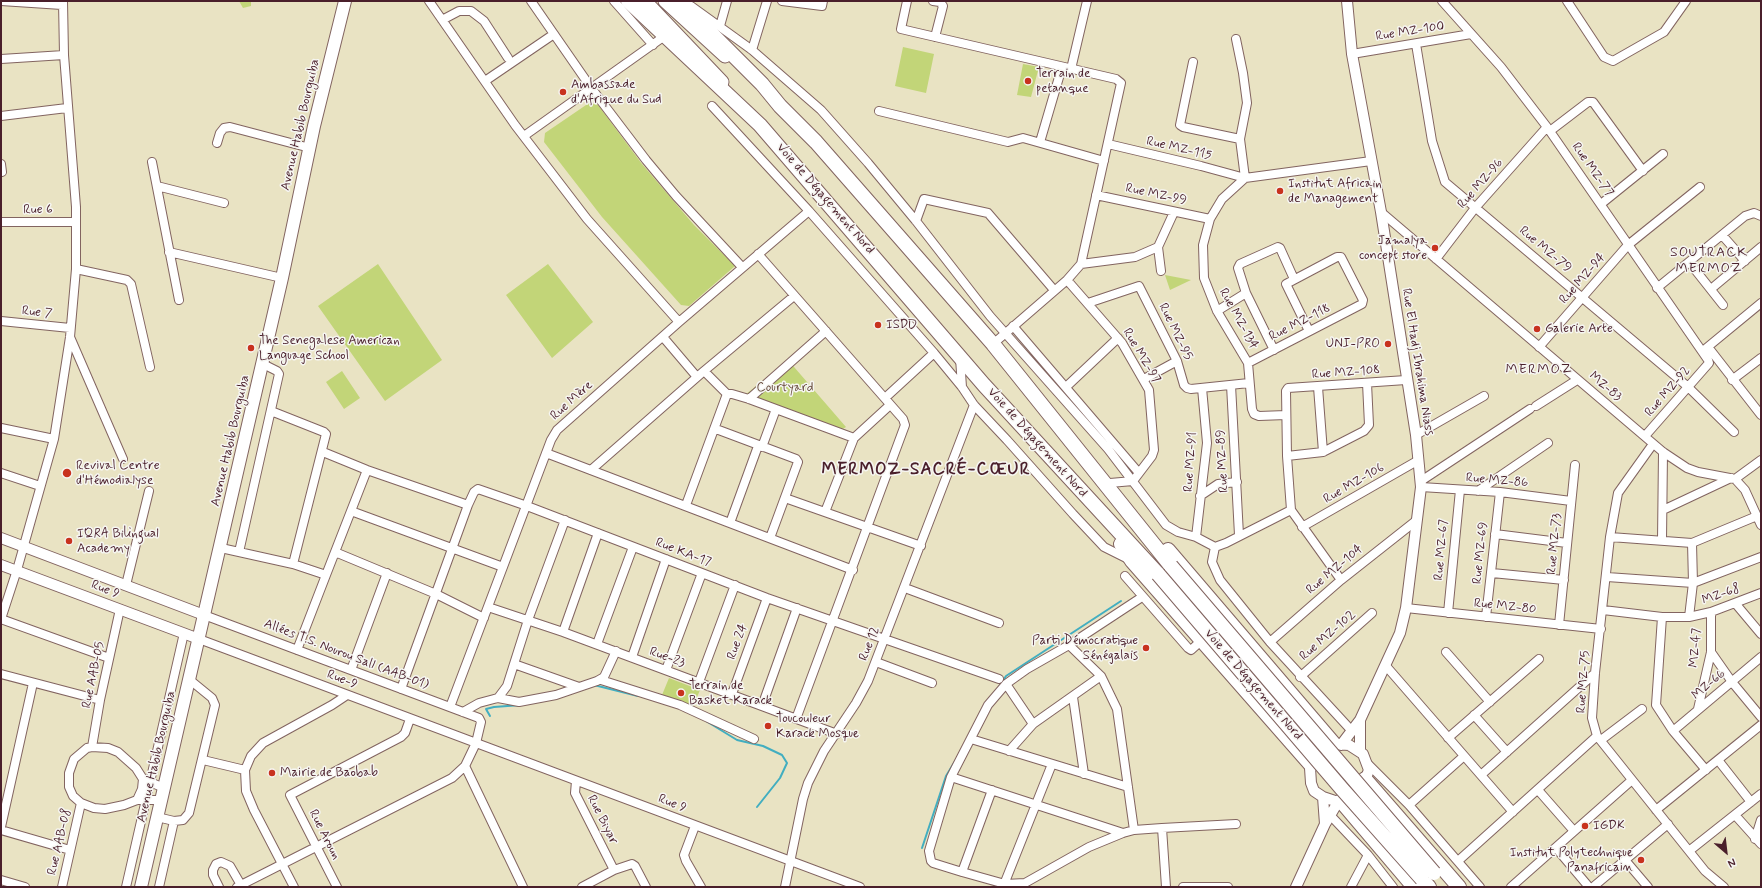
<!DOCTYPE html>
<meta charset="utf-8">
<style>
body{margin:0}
#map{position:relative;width:1762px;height:888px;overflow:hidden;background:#e9e3c3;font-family:Mynerve,sans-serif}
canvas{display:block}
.frame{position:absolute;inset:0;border:2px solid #4a1f2b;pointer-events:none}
.north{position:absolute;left:1706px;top:832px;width:40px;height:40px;-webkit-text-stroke:3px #f6f6f2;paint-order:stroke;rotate:152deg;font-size:11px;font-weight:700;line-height:16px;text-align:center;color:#4a1f2b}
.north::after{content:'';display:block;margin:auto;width:14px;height:18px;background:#4a1f2b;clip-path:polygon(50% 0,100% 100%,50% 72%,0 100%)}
</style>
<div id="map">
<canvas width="1762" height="888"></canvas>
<div class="frame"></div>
<div class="north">N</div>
</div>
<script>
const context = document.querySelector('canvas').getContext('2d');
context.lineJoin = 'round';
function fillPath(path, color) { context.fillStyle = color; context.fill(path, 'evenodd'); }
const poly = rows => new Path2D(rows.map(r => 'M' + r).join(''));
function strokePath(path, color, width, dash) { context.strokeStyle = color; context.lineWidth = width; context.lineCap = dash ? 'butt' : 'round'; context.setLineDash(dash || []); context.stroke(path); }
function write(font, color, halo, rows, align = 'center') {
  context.font = font + ' Mynerve,sans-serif'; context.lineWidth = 3; context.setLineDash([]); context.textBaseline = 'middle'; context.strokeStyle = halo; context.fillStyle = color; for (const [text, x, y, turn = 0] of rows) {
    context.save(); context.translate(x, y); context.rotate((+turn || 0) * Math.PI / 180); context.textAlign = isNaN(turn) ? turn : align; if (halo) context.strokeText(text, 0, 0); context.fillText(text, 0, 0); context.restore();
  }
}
const green = poly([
 [239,1,251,1,251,6,243,8],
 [903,47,934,54,926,93,895,86],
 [1023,64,1039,67,1031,97,1017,95],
 [589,103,598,105,642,164,694,225,735,266,689,306,681,305,602,217,544,142,545,133],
 [378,264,442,360,385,401,318,306],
 [548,264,593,322,552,358,506,295],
 [1165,275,1191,280,1170,290],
 [788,360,846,427,841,430,745,395],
 [342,371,360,398,344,409,326,382],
 [669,678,700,690,693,707,662,695]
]);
const stream = poly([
 [594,685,638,696],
 [999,687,1006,676,1121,601],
 [490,716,486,709,494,707,521,705],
 [706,721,737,740,763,746,782,755,787,763,780,778,757,807],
 [922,848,946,776,957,758]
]);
const minor = poly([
 [1,1,62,5],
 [429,1,515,125,587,219,679,322],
 [531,1,592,89,646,160,676,196,742,267],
 [614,1,653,45],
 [782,1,822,6,823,1],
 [907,1,901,29,1116,79,1121,83,1081,264,1067,280,993,344],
 [933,1,940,2,943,6,935,37],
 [1442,1,1501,67,1547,127,1708,360,1709,363,1645,436],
 [1567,1,1604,57,1613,61,1664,32,1686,1],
 [691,6,752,50,821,110,868,163,916,221,990,316,1108,449,1166,525,1178,532,1196,537,1215,547,1226,543,1291,510],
 [442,20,459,11,471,11,484,21,508,58],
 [720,26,727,1],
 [1416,44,1432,141,1445,182,1687,386,1734,432],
 [752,50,767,1],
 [1352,54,1471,34],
 [1,59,64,55],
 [1193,62,1180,125,1183,127,1240,139],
 [1071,69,1087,1],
 [485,81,554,34],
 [712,106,809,211,934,353,962,387,974,405,1007,440,1073,514,1104,547,1128,559],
 [879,111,1008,142,1023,138,1104,161],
 [1,116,67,108],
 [1550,131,1588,102,1593,102,1643,171],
 [524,136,666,35],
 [1040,142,1062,67],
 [217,143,220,133,224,128,230,127,310,148],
 [1108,144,1201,166,1245,178,1240,139,1247,103,1243,73,1236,39],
 [152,162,179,300],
 [1,164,2,172],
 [157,186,224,203],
 [1096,195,1210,219],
 [1601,204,1663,154],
 [1381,212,1663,452,1687,468,1698,472,1735,479],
 [916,221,924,199,988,213,1054,290],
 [1,222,76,222],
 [1722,235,1745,261],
 [169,252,282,278],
 [758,254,903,419,905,425,796,719],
 [1436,259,1475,208,1547,127],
 [1689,262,1723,305],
 [1081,264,1135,257,1158,247],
 [76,269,127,280,131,284,150,367],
 [1161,271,1158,247,1174,212],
 [1067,280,1122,343,1149,390,1154,450,1152,456,1133,481,1110,483],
 [1657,288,1745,216,1754,213,1761,216],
 [1711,289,1761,247],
 [1088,303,1139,286,1177,361,1184,385,1187,388,1191,389,1249,383],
 [1217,311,1246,293],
 [1,321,70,328],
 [1013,326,1139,473],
 [70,337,123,459],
 [663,337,697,377],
 [1539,347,1628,245,1700,187],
 [1708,347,1761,415],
 [1274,350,1246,293,1238,268,1240,264,1278,247,1280,248,1294,279],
 [1704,350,1761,303],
 [960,358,962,387],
 [1248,363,1362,304,1363,300,1341,257,1337,257,1286,284,1309,331],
 [1144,379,1177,361],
 [1732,380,1761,358],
 [1231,385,1239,535],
 [1066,387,1118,338],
 [1318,387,1323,452],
 [727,394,732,394,749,399,854,438],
 [885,398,934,353],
 [749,399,826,331],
 [1536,406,1577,380],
 [271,411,324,432,326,434,293,564],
 [1286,415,1259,416,1254,414,1252,409,1248,363,1217,311,1204,278,1203,245,1210,219,1222,199,1245,178,1371,161],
 [1,428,54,439],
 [716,429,796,459,798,462,770,538],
 [1416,435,1484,396],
 [1653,444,1618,493,1610,537,1595,673,1592,718,1597,736,1705,871,1724,887],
 [762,447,776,409],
 [323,452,367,470,468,505],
 [546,453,853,570],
 [1287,456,1323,452,1364,431,1369,425,1367,383],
 [591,470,704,371,794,296],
 [1,473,40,486],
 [1735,479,1745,490,1761,525],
 [1735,479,1761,460],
 [1421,481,1530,409],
 [1421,487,1500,492,1571,501],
 [1478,491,1548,443],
 [1200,496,1218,484,1237,482],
 [785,498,921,546],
 [686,505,727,394,704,371],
 [1663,510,1731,478],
 [351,511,367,470],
 [825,512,854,438,890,405],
 [730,523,758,446],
 [1302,527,1417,461],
 [1495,534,1567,543],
 [1196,537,1207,443,1202,388],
 [1610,537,1692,543,1757,516],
 [1662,540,1663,452],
 [1215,547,1212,562,1220,580,1270,642,1351,730],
 [221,548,293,564,326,575,351,511,503,567],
 [239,552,279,374,277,371,263,364],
 [335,552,436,594,484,618],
 [1492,573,1564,580],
 [1125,576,1188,648,1191,650,1202,640],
 [1607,577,1693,583,1761,557],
 [1341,580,1291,510,1287,456,1286,391,1288,388,1406,380],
 [126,585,149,491],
 [905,588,999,623],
 [1142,597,1069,645,1027,669,1006,684,988,705,951,777,929,851,931,861,933,863,962,872,1005,884,1025,883,1089,847,1123,833,1134,830,1162,828,1236,824],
 [1735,603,1761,634],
 [488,607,563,632,837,734],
 [1406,608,1601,629],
 [1603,610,1662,617,1689,617,1711,612,1761,593],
 [1448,613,1460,490],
 [204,615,479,718,481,722,476,743,465,766,452,778,237,887],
 [1486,617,1500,492],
 [1662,617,1656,705,1673,731,1706,770],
 [1689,617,1693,583,1692,543],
 [1,619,17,570,54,439,70,337,76,269,76,207,64,55,63,1],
 [1,619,109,658],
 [1559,625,1575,465],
 [563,632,598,533],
 [199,639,860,887],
 [1270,642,1341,580,1417,520],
 [597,644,633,547],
 [1069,645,1101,676,1117,709,1134,830],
 [297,650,326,575],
 [1446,652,1490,702],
 [1711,652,1732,682,1761,717],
 [632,657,666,559],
 [876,662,932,683],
 [514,664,579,687],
 [1386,666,1513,812],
 [351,670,387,573],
 [666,670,702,573],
 [1,674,100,700],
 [1300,677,1372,613],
 [601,680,680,705,754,739],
 [699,682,735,585],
 [1006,684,1033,724],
 [401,689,468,505,474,492,478,489,527,506,767,598,999,679],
 [732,694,767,598],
 [1073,697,1084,774],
 [498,698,507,686,528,620,565,520],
 [762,706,797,608],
 [450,707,551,440,557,430,679,322,809,211],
 [1698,709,1711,652,1711,612],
 [463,712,479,703,494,699,498,698,519,702,556,695,597,681,604,677,616,651],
 [1474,715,1507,752],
 [1673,731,1761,657],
 [1448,738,1539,659],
 [971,739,1128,787],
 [1601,740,1642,709],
 [92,747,100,700,120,609],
 [1009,751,1033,724,1101,676],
 [203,760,245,770],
 [1718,760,1751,802],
 [1366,762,1409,805,1480,887],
 [465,766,523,887],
 [1481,775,1595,673],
 [951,777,1123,833],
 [576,781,575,793,614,870],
 [1538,790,1574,831],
 [137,800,142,789,143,779],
 [161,800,137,800,124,805,105,809,94,808,81,803,73,796,69,787,69,773,74,759,87,748,92,747,108,748,118,752,136,768,143,779,164,788],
 [1409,805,1464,756],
 [1656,810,1761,725],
 [1330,815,1368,855,1393,887],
 [1735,815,1761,844],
 [157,817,174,821],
 [695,826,684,855,686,861,701,887],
 [1,827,33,683],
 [1162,828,1166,887],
 [1,830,70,850],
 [1755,839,1761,820],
 [1556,848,1589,887],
 [1689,851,1761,794],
 [1625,860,1648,887],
 [1458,861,1597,736],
 [962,872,992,790],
 [1,880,25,887],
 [62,887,81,803],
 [126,887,184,633],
 [159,887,174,821,183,820,189,813,215,705,212,698,190,680],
 [219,887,213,875,213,870,216,864,221,862,230,866,241,885],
 [294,887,254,810,246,791,245,770,251,756,263,743,332,705,347,695],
 [337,887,290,795,401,737,405,733,410,719],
 [582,887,614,870,632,864,635,866,646,887],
 [785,887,803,799,808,783,824,751,856,703,868,681,974,405],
 [1003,887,1052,764],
 [1183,887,1228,887],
 [1351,887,1368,855],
 [1511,887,1632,780],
 [1593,887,1668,824]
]);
const tertiary = poly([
 [1,538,204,615],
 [1,565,199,639],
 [1360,720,1360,752],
 [1334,744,1349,745,1363,754,1369,770,1364,783,1346,799,1338,802,1323,797,1314,791,1311,783,1310,768,1313,762,1328,747,1334,744],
 [1341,745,1360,720,1400,633,1406,608,1421,487,1416,435,1381,212,1352,54,1347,1],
 [1323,797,1325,824],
 [1296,887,1325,824,1338,802]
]);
const secondary = poly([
 [141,887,282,278,314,126,345,1]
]);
const primary = poly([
 [645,1,722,82],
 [665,1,725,56]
]);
const trunk = poly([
 [628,1,760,125,984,385,1158,574],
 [679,1,762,84,780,106,816,142,993,344,1171,566],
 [1121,544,1132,561,1311,765],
 [1168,550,1334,744],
 [1365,779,1459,887],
 [1341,801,1414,887],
 [1422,879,1429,887]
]);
const trunkBridge = poly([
 [1171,566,1434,873],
 [1158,574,1342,789,1422,879]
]);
const markers = [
 [1028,81,4,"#c8321e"],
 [563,92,4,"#c8321e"],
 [1280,191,4,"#c8321e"],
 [1435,248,4,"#c8321e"],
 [878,325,4,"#c8321e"],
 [1537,329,4,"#c8321e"],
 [1388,344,4,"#c8321e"],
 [251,348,4,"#c8321e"],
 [67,473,5,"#c8321e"],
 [69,541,4,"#c8321e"],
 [1146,648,4,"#c8321e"],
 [681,693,4,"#c8321e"],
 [768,726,4,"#c8321e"],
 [272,773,4,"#c8321e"],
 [1585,826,4,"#c8321e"],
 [1641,860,4,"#c8321e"]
];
const streetNames = [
 ["Rue MZ-100",1410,32,-9],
 ["Avenue Habib Bourguiba",301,125,-77],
 ["Rue MZ-115",1179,149,13],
 ["Rue MZ-77",1592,170,55],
 ["Rue MZ-96",1481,184,-49],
 ["Rue MZ-99",1156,195,12],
 ["Voie de Dégagement Nord",825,199,49],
 ["Rue 6",38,210],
 ["Rue MZ-79",1545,250,40],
 ["Rue MZ-94",1583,279,-49],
 ["Rue 7",37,313,6],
 ["Rue MZ-134",1238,319,61],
 ["Rue MZ-118",1300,323,-27],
 ["Rue MZ-95",1175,332,64],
 ["Rue MZ-97",1141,356,59],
 ["Rue El Hadj Ibrahima Niass",1417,362,81],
 ["Rue MZ-108",1346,373,-4],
 ["MZ-83",1605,387,40],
 ["Rue MZ-92",1668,392,-49],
 ["Rue Mère",572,401,-42],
 ["Avenue Habib Bourguiba",231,441,-77],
 ["Voie de Dégagement Nord",1037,443,48],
 ["Rue MZ-89",1223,461,-93],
 ["Rue MZ-91",1191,462,-86],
 ["Rue MZ-86",1497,481,5],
 ["Rue MZ-106",1354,484,-30],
 ["Rue MZ-73",1555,544,-85],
 ["Rue MZ-67",1442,550,-85],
 ["Rue KA-17",683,553,21],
 ["Rue MZ-69",1481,553,-84],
 ["Rue MZ-104",1335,570,-40],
 ["Rue 9",105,590,21],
 ["MZ-68",1721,595,-19],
 ["Rue MZ-80",1505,607,6],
 ["Rue MZ-102",1328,636,-41],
 ["Rue 24",738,642,-70],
 ["Rue 12",870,644,-68],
 ["MZ-47",1696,648,-85],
 ["Allées T.S. Nourou Sall (AAB-01)",346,655,21],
 ["Rue-23",667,658,20],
 ["Rue AAB-05",94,675,-78],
 ["Rue-9",342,680,21],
 ["Rue MZ-75",1584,682,-86],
 ["Voie de Dégagement Nord",1253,685,49],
 ["MZ-66",1709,685,-40],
 ["Avenue Habib Bourguiba",157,757,-77],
 ["Rue 9",672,804,21],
 ["Rue Biyar",602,820,63],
 ["Rue Aroun",324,835,63],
 ["Rue AAB-08",60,842,-77]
];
const poiNames = [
 ["Terrain de",1036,74],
 ["petanque",1036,89],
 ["Ambassade",571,85],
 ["d'Afrique du Sud",571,100],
 ["Institut Africain",1288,184],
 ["de Management",1288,199],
 ["Jamalya",1427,241,"right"],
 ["concept store",1427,256,"right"],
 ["ISDD",886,325],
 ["Galerie Arte",1545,329],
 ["The Senegalese American",259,341],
 ["Language School",259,356],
 ["UNI-PRO",1380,344,"right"],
 ["Revival Centre",76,466],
 ["d'Hémodialyse",76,481],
 ["IQRA Bilingual",77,534],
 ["Academy",77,549],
 ["Parti Démocratique",1138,641,"right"],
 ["Sénégalais",1138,656,"right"],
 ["Terrain de",689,686],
 ["Basket Karack",689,701],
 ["Toucouleur",776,719],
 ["Karack Mosque",776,734],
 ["Mairie de Baobab",280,773],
 ["IGDK",1593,826],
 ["Institut Polytechnique",1633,853,"right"],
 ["Panafricain",1633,868,"right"]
];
const parkNames = [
 ["Courtyard",785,388]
];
const neighbourhoodNames = [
 ["SOUTRACK",1709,253],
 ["MERMOZ",1709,269],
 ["MERMOZ",1539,370]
];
const districtNames = [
 ["MERMOZ-SACRÉ-CŒUR",926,470]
];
fillPath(green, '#c2d578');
strokePath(stream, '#42aec0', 2);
strokePath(minor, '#826460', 10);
strokePath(tertiary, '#826460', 12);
strokePath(secondary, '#826460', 14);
strokePath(primary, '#826460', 15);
strokePath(trunk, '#826460', 16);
strokePath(minor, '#fff', 8);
strokePath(tertiary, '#fff', 10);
strokePath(secondary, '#fff', 12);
strokePath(primary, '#fff', 13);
strokePath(trunk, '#fff', 14);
strokePath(trunkBridge, '#826460', 16, []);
strokePath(trunkBridge, '#fff', 14);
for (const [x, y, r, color] of markers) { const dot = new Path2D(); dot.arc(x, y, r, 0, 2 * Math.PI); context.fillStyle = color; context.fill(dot); strokePath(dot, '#f6f6f2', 1.5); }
write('13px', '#4a1f2b', '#f6f6f2', streetNames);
write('13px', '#4a1f2b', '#f6f6f2', poiNames, 'left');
write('13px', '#684c3e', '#f6f6f2', parkNames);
context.letterSpacing = '1px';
write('14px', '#4a1f2b', '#f6f6f2', neighbourhoodNames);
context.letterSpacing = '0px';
context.letterSpacing = '1px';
write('bold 17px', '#4a1f2b', '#f6f6f2', districtNames);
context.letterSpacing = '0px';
</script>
